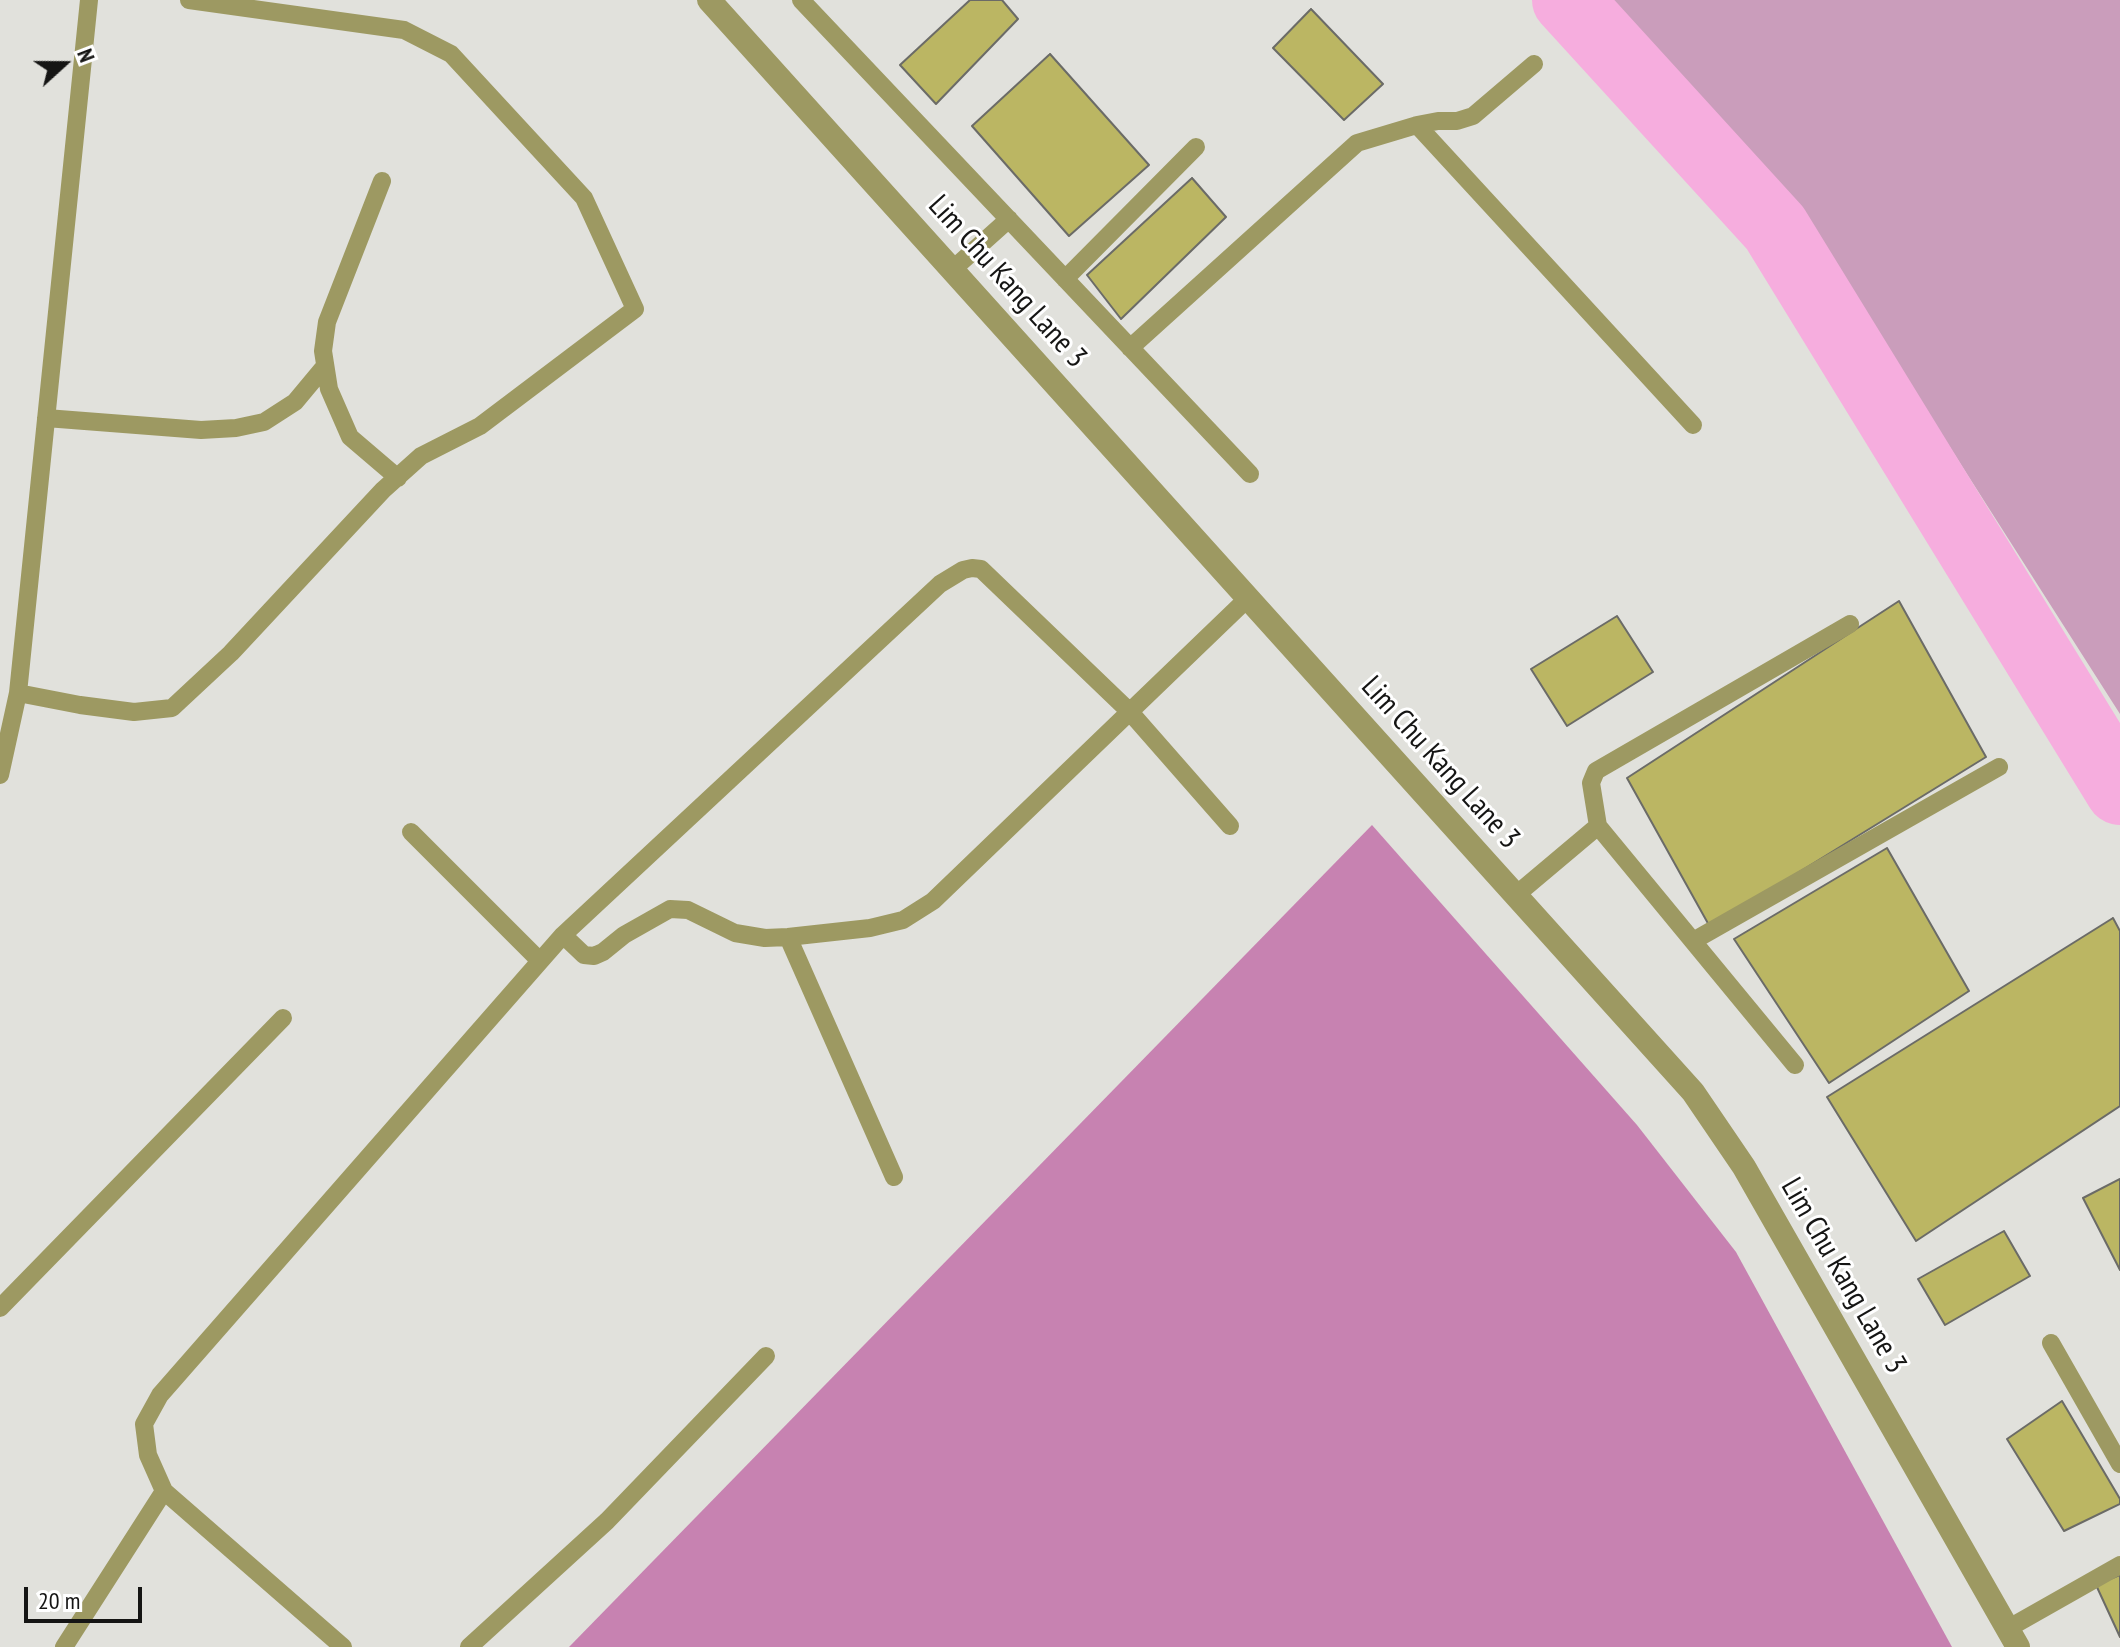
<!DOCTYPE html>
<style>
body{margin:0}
#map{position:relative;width:2120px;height:1647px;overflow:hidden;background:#e1e1dc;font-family:"PT Sans Narrow",sans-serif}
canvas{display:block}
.north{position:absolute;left:24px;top:24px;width:80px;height:80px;-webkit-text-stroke:6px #fff;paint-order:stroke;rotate:69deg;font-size:22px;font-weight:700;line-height:32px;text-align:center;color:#151514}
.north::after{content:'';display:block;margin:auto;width:28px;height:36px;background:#151514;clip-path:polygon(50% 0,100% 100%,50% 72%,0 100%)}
.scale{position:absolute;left:24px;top:1587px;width:118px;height:36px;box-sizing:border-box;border:4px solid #151514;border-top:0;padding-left:10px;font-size:24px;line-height:28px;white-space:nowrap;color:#151514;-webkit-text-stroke:6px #fff;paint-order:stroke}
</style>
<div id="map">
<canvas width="2120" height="1647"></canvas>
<div class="north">N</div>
<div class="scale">20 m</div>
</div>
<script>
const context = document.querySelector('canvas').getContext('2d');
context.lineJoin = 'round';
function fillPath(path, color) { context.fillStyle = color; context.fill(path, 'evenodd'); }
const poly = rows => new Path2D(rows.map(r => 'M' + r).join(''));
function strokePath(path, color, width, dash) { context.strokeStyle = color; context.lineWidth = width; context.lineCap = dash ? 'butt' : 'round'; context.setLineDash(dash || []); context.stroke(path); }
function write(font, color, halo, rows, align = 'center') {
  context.font = font + ' "PT Sans Narrow",sans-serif'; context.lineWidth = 6; context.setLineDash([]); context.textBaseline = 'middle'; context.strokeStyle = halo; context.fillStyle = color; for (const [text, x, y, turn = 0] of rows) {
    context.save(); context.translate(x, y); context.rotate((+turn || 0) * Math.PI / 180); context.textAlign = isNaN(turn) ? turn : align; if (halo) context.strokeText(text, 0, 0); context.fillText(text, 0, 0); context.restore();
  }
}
const green = poly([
 [1609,0,2120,0,2120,714,1807,223]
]);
const forest = poly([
 [1372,825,1637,1125,1736,1252,1952,1647,569,1647]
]);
const river = poly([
 [1567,0,1775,228,2120,790]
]);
const building = poly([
 [970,0,1002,0,1018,19,936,104,900,65,970,0],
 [1311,9,1383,84,1344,120,1273,48,1311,9],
 [1050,54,1149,165,1069,236,972,126,1050,54],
 [1192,178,1226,217,1121,319,1087,275,1192,178],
 [1899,601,1986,757,1710,927,1627,778,1899,601],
 [1617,616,1653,672,1567,726,1531,669,1617,616],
 [1887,848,1969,991,1829,1083,1734,939,1887,848],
 [2113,918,2120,931,2120,1106,1916,1241,1827,1097,2113,918],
 [2120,1179,2120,1270,2083,1198,2120,1179],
 [2004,1231,2030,1276,1945,1325,1918,1279,2004,1231],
 [2062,1401,2120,1499,2120,1504,2064,1531,2007,1439,2062,1401],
 [2120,1575,2120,1637,2096,1585,2120,1575]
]);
const lane = poly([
 [801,0,1250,474],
 [1417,125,1693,425],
 [382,181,327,322,323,351,329,389,350,437,398,478],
 [952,270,1009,219],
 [1065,279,1196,147],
 [1130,348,1357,143,1417,125,1438,121,1457,121,1473,116,1534,64],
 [46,418,201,430,236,428,264,422,295,402,325,366],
 [18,693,80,705,134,712,172,708,231,653,383,490,421,456,480,426,635,309,584,198,451,54,404,30,189,0],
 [0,775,18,693,89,0],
 [411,832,540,961],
 [1516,895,1598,826],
 [563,935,584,955,594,956,603,952,624,935,670,909,688,910,735,933,765,938,788,937,870,928,903,920,933,901,1248,598],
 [788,937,894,1177],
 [1693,941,1999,767],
 [1795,1065,1598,826,1591,783,1596,771,1850,624],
 [0,1308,283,1018],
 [2051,1343,2120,1464],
 [2007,1629,2120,1565],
 [64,1647,164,1491],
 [343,1647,164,1491,148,1455,144,1424,160,1395,563,935,940,584,963,570,972,568,981,569,1130,712,1230,826],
 [469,1647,607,1521,766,1356]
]);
const street = poly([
 [709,0,1693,1092,1744,1167,2018,1647]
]);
const streetNames = [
 ["Lim Chu Kang Lane 3",1007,282,48],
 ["Lim Chu Kang Lane 3",1440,763,48],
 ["Lim Chu Kang Lane 3",1843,1276,60]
];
fillPath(green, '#ca9dbb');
fillPath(forest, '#c782b1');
strokePath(river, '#f6adde', 70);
fillPath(building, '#bbb663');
strokePath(building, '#6b6b67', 2);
strokePath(lane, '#9d9962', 18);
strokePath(street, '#9d9962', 24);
write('30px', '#151514', '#fff', streetNames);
</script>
